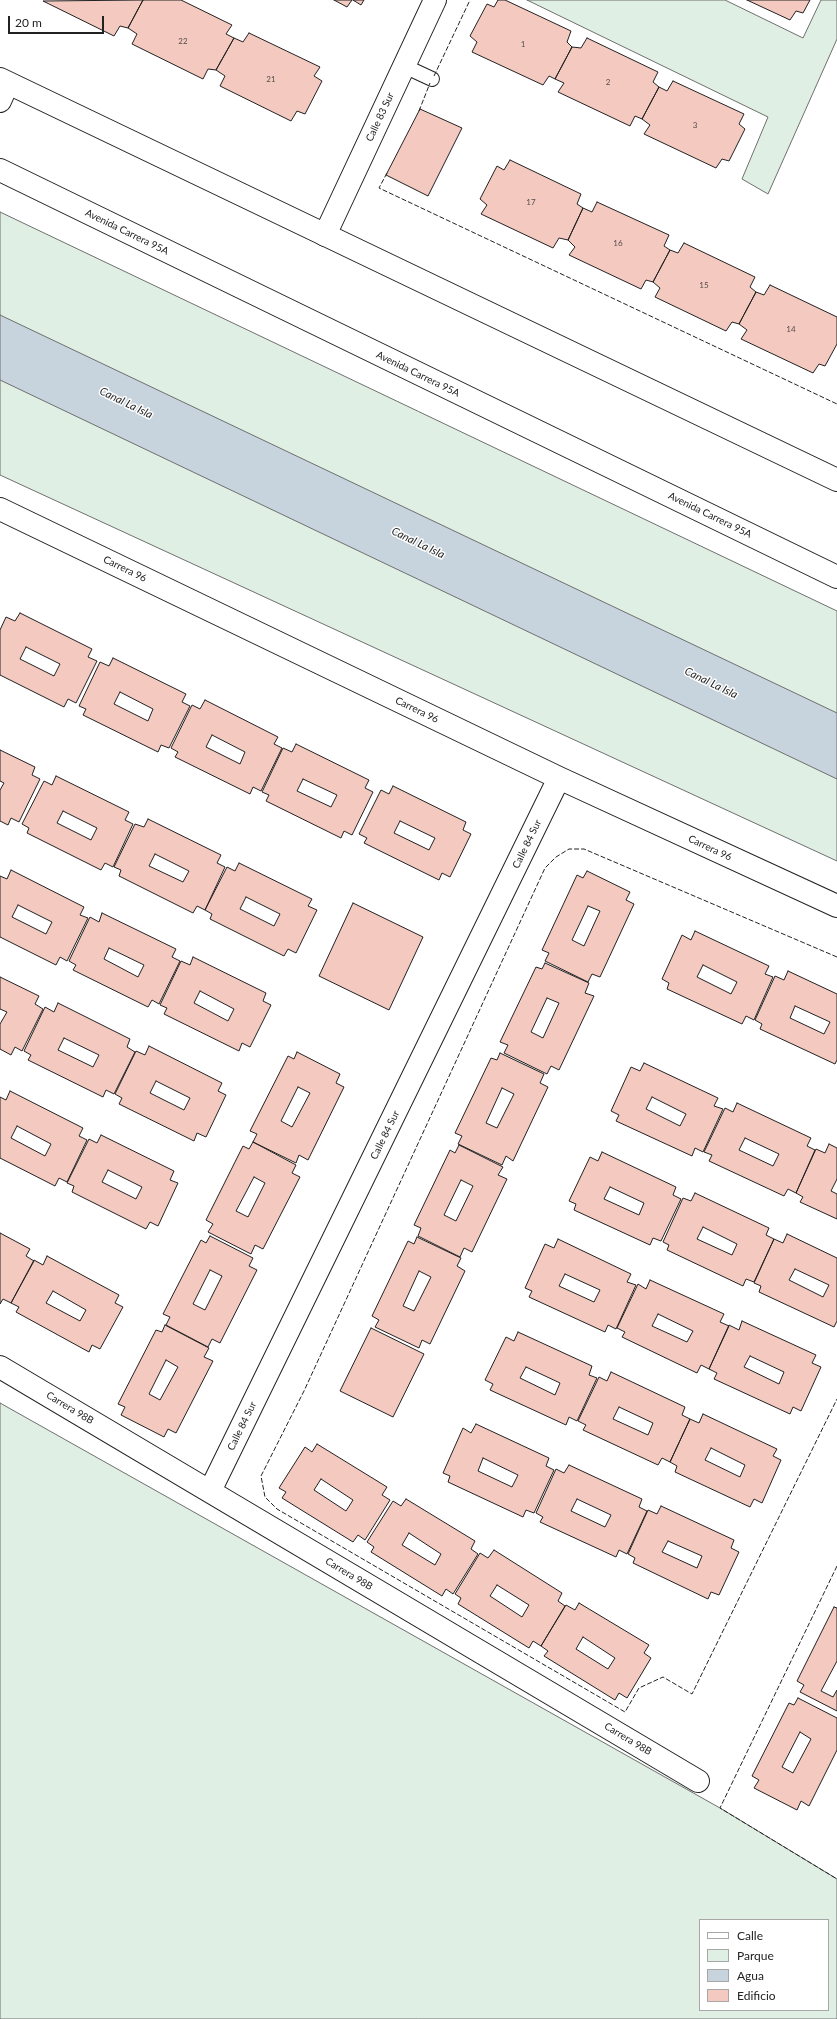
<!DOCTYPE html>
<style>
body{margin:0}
#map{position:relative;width:837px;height:2019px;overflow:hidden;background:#fff;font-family:Lato,sans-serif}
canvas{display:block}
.legend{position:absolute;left:699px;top:1919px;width:130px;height:92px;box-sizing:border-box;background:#fff;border:1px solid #a7a7a7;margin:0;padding:5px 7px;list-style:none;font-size:12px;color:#222}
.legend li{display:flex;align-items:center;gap:8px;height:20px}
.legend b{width:20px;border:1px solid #a7a7a7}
.scale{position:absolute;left:8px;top:16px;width:96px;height:18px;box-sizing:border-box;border:2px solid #222;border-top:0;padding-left:5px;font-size:12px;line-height:14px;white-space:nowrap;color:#222;-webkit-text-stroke:3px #fff;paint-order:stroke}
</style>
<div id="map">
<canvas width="837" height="2019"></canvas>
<ul class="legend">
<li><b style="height:5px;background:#fff"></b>Calle</li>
<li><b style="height:11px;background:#e0efe3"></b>Parque</li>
<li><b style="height:11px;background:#c7d3dd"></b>Agua</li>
<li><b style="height:11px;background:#f3c9c0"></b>Edificio</li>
</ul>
<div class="scale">20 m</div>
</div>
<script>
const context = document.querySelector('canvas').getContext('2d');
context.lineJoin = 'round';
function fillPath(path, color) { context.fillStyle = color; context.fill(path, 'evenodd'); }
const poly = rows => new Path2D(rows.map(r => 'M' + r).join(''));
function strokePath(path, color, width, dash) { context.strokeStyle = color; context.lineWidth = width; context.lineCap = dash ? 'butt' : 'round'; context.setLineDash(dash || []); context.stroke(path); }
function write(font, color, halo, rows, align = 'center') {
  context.font = font + ' Lato,sans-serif'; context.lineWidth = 3; context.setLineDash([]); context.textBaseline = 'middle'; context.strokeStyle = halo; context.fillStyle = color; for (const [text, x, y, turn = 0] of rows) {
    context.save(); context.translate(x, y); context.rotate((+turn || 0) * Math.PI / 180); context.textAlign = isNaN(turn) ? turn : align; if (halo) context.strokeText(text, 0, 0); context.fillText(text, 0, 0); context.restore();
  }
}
const green = poly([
 [527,0,725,0,803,38,821,0,837,0,837,39,768,194,742,179,768,117,527,0],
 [0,212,837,611,837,861,0,475,0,212],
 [0,1403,720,1808,837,1879,837,2019,0,2019,0,1403],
 [700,1920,828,1920,828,2010,700,2010,700,1920]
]);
const water = poly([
 [0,315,837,713,837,779,0,380,0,315]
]);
const building = poly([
 [143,0,181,0,232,25,226,34,234,38,216,70,208,69,203,79,132,44,137,34,128,28,143,0],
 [143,0,128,28,120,26,114,36,43,1,143,0],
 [334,0,352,0,347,7,334,0],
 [353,0,364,0,361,5,353,0],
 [498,0,505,0,571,31,567,42,572,47,555,79,549,76,543,85,472,52,477,42,470,36,487,4,494,7,498,0],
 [747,0,810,0,803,13,796,11,790,20,747,0],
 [249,33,320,67,314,76,322,81,305,114,297,111,291,121,220,86,225,76,216,70,234,38,243,42,249,33],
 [587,38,658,72,653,82,659,87,642,119,635,116,630,126,558,92,564,83,555,79,572,47,581,48,587,38],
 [673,81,744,114,739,124,745,129,729,161,722,159,716,168,644,134,650,125,642,119,659,87,667,91,673,81],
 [420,109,462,128,428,196,386,175,420,109],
 [510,160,581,194,577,204,583,208,568,240,559,238,553,248,481,214,487,205,480,199,497,166,504,170,510,160],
 [597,202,669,235,664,246,670,250,653,282,646,280,641,289,569,255,575,247,568,240,583,208,592,212,597,202],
 [684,243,755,277,750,287,756,292,739,324,732,322,726,331,655,297,660,288,653,282,670,250,678,253,684,243],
 [770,285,837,317,837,344,825,366,819,364,813,373,741,339,747,330,739,324,756,292,764,295,770,285],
 [20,613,92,649,88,657,97,661,76,703,68,699,64,707,0,675,0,630,6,617,15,621,20,613],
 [26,647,60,664,54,676,20,659,26,647],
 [113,658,186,694,182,702,190,706,169,748,161,745,158,752,83,715,86,709,79,706,100,662,109,666,113,658],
 [120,692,153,709,148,721,114,704,120,692],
 [205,700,278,737,274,744,282,748,261,791,253,787,250,794,175,757,178,752,171,748,192,705,200,709,205,700],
 [212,735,245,752,240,764,206,747,212,735],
 [296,744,369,780,365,788,373,792,352,835,344,831,341,838,266,801,269,795,262,792,283,748,292,752,296,744],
 [303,779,337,795,331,807,297,791,303,779],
 [0,750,35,767,32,775,40,779,19,822,11,818,8,825,0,821,0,790,4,783,0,781,0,750],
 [56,776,129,812,125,820,133,824,113,867,105,863,101,870,27,833,29,828,22,824,44,781,52,785,56,776],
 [63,811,97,828,91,840,57,823,63,811],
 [393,786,466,822,463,830,471,834,450,877,442,873,439,880,364,843,367,838,359,834,381,790,389,794,393,786],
 [400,821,435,838,429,850,394,833,400,821],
 [148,819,221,855,217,863,225,867,205,910,197,906,193,913,119,876,121,870,114,867,135,824,144,827,148,819],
 [155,854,189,871,183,882,149,866,155,854],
 [239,863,312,899,308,906,317,910,296,953,288,949,284,956,210,919,212,914,205,910,227,867,235,871,239,863],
 [246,897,280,914,274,926,240,909,246,897],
 [11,870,84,907,80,915,88,918,67,961,60,957,56,965,0,937,0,876,7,879,11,870],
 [18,905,52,922,46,934,12,917,18,905],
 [587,871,630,892,626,900,634,904,600,977,592,974,588,982,545,961,549,953,542,950,577,875,583,878,587,871],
 [588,906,600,911,584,946,572,940,588,906],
 [353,903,423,937,389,1010,319,976,353,903],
 [102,913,176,949,172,957,180,961,159,1004,152,1000,148,1007,73,970,76,965,69,961,90,917,99,922,102,913],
 [109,948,144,965,138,977,104,959,109,948],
 [695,931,769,966,765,974,773,977,754,1020,746,1016,742,1024,667,989,669,983,662,979,682,935,691,940,695,931],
 [703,965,737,982,731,994,697,977,703,965],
 [193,957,266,993,263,1001,271,1005,250,1047,242,1043,239,1051,164,1014,167,1008,160,1005,181,961,190,965,193,957],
 [200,991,234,1009,228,1021,194,1003,200,991],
 [545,963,589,983,585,993,594,996,559,1070,551,1066,547,1074,504,1053,508,1045,500,1042,536,967,542,969,545,963],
 [547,998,559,1003,543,1038,531,1032,547,998],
 [788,971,837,994,837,1060,835,1064,760,1029,762,1024,755,1020,775,976,784,980,788,971],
 [795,1006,830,1022,824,1034,790,1018,795,1006],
 [0,977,39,996,35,1004,43,1009,22,1051,15,1047,11,1055,0,1049,0,1024,7,1012,0,1009,0,977],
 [58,1003,130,1039,127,1047,135,1052,114,1094,106,1090,103,1097,28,1060,31,1055,24,1051,45,1007,54,1012,58,1003],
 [64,1038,99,1055,93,1067,58,1050,64,1038],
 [149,1046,222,1083,218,1091,226,1095,206,1137,197,1133,194,1141,119,1104,122,1098,115,1094,136,1051,145,1055,149,1046],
 [156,1081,190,1098,184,1110,150,1093,156,1081],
 [297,1052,340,1074,336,1083,344,1087,308,1160,299,1155,296,1163,253,1142,257,1134,250,1131,288,1056,294,1059,297,1052],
 [298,1087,310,1093,292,1127,281,1121,298,1087],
 [500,1053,544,1074,540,1083,548,1087,513,1161,506,1156,502,1165,458,1144,462,1136,455,1133,491,1058,497,1060,500,1053],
 [502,1088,514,1094,497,1128,486,1123,502,1088],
 [644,1063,718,1098,714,1106,723,1109,703,1152,695,1148,692,1156,616,1121,619,1115,611,1111,631,1067,640,1071,644,1063],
 [652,1097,686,1114,680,1126,646,1109,652,1097],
 [10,1091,83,1128,79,1136,87,1140,67,1182,59,1178,55,1186,0,1158,0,1097,6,1100,10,1091],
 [17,1126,51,1144,45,1156,11,1138,17,1126],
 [737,1103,811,1138,807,1146,815,1150,796,1193,788,1189,784,1196,709,1161,712,1155,704,1152,725,1108,733,1112,737,1103],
 [745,1138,779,1154,773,1166,739,1150,745,1138],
 [101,1135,174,1171,170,1180,178,1183,158,1226,150,1222,146,1229,72,1192,74,1186,67,1183,89,1139,97,1143,101,1135],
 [108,1170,142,1187,136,1199,102,1182,108,1170],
 [253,1142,296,1165,292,1173,300,1177,263,1249,255,1245,251,1254,208,1232,213,1224,206,1220,243,1146,249,1149,253,1142],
 [254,1177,265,1183,248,1217,236,1211,254,1177],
 [829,1144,837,1148,837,1179,831,1191,837,1194,837,1219,800,1202,803,1197,796,1193,816,1149,825,1153,829,1144],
 [459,1145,503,1167,498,1175,507,1179,472,1252,464,1248,460,1257,418,1236,421,1228,414,1225,450,1150,455,1153,459,1145],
 [461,1180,473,1186,456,1221,444,1215,461,1180],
 [602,1152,676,1187,673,1195,681,1199,661,1241,653,1238,650,1245,574,1210,576,1204,569,1201,590,1157,598,1161,602,1152],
 [610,1187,644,1203,639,1215,604,1199,610,1187],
 [695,1193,769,1228,766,1235,774,1239,754,1282,746,1279,743,1286,667,1250,669,1245,663,1242,683,1198,691,1201,695,1193],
 [703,1227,737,1244,732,1255,697,1239,703,1227],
 [0,1233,30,1249,26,1256,34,1261,11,1303,3,1299,0,1304,0,1233],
 [787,1234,837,1258,837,1321,834,1327,759,1292,761,1286,754,1283,774,1239,783,1243,787,1234],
 [795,1269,829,1285,823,1297,789,1280,795,1269],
 [210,1236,253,1258,249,1266,257,1270,220,1343,212,1339,208,1347,166,1325,170,1317,163,1314,201,1240,206,1243,210,1236],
 [210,1270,222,1276,205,1310,193,1304,210,1270],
 [417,1237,461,1258,457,1266,465,1271,430,1344,422,1340,419,1348,375,1327,379,1320,372,1316,408,1241,414,1244,417,1237],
 [419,1271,431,1277,414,1311,403,1306,419,1271],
 [558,1239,631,1274,627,1282,636,1285,616,1329,608,1325,605,1332,529,1297,532,1291,525,1288,545,1244,554,1248,558,1239],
 [565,1274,600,1290,594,1302,559,1286,565,1274],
 [47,1256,119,1295,115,1303,123,1307,100,1349,92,1345,89,1352,16,1312,19,1307,11,1303,34,1260,43,1265,47,1256],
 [53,1291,86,1310,80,1321,46,1303,53,1291],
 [650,1280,724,1314,720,1322,729,1326,709,1369,701,1365,697,1373,622,1337,625,1332,617,1328,638,1284,646,1289,650,1280],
 [658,1314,693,1331,687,1342,652,1326,658,1314],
 [742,1321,816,1355,812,1363,821,1367,801,1411,793,1407,790,1414,714,1379,717,1373,709,1369,729,1325,739,1330,742,1321],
 [750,1356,784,1372,779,1384,744,1367,750,1356],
 [165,1325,209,1348,204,1357,213,1361,176,1433,168,1429,164,1437,121,1415,125,1407,118,1404,156,1330,162,1332,165,1325],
 [166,1360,178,1367,160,1400,149,1394,166,1360],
 [371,1328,424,1354,393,1417,340,1391,371,1328],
 [518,1332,592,1366,589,1375,597,1378,577,1421,569,1417,566,1425,490,1390,493,1384,485,1380,506,1337,514,1341,518,1332],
 [526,1367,560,1383,555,1395,520,1378,526,1367],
 [611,1372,685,1407,682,1415,690,1419,670,1462,662,1458,658,1465,583,1430,586,1425,578,1421,599,1377,607,1381,611,1372],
 [619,1407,653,1423,648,1435,613,1419,619,1407],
 [703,1414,777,1449,773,1456,781,1460,762,1503,754,1499,750,1507,675,1472,677,1466,670,1462,690,1419,699,1423,703,1414],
 [711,1448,745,1465,740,1477,705,1460,711,1448],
 [476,1424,549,1458,546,1466,554,1470,534,1513,526,1510,523,1517,448,1482,450,1476,443,1473,463,1428,471,1433,476,1424],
 [483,1458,518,1475,512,1487,478,1471,483,1458],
 [317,1444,387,1487,382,1495,390,1500,365,1540,358,1535,353,1542,282,1498,286,1492,279,1488,305,1447,312,1452,317,1444],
 [321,1479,353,1500,346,1511,314,1490,321,1479],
 [569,1465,642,1499,639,1507,647,1511,627,1554,619,1550,616,1557,540,1522,543,1517,536,1513,556,1469,564,1473,569,1465],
 [577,1499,611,1515,605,1527,571,1511,577,1499],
 [406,1499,475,1541,471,1549,478,1554,453,1594,446,1589,442,1596,371,1552,374,1547,367,1542,393,1501,401,1506,406,1499],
 [409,1533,441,1554,435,1565,402,1545,409,1533],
 [661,1506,734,1540,731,1548,739,1552,719,1595,711,1592,708,1599,633,1563,635,1558,628,1554,648,1510,657,1514,661,1506],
 [668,1541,702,1556,697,1568,662,1552,668,1541],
 [494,1550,562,1593,558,1601,565,1606,541,1646,533,1641,529,1648,458,1604,461,1598,455,1594,480,1553,488,1558,494,1550],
 [497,1585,529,1605,522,1617,490,1596,497,1585],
 [579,1603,649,1645,644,1653,651,1658,627,1698,619,1693,615,1700,544,1656,548,1651,541,1646,566,1605,575,1610,579,1603],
 [583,1637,615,1658,608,1669,576,1649,583,1637],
 [834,1607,837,1608,837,1661,821,1691,833,1697,837,1690,837,1711,800,1692,804,1685,797,1681,834,1607],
 [798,1698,837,1718,837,1750,809,1806,801,1801,797,1810,754,1788,759,1780,752,1776,789,1703,794,1705,798,1698],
 [800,1732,811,1739,793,1773,782,1767,800,1732]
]);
const service = poly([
 [404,66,432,79]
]);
const minor = poly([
 [325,235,435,0],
 [0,509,559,778,837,906],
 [0,1367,698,1781],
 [210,1491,559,778]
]);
const secondary = poly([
 [0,79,837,480],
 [0,101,8,83],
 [0,170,837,577]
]);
const fence = poly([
 [434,76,470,0],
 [419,111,430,83],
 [387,173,379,188,837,404],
 [837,957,584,849,569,849,556,857,545,868,304,1391,261,1476,265,1497,277,1509,625,1712,639,1688,663,1677,692,1694,837,1399],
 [837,1566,720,1808,837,1879]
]);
const numberNames = [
 ["22",183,41],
 ["1",523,44],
 ["21",271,79],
 ["2",608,82],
 ["3",695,125],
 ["17",531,202],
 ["16",618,243],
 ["15",704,285],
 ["14",791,329]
];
const streetNames = [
 ["Calle 83 Sur",380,117,-65],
 ["Avenida Carrera 95A",127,232,26],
 ["Avenida Carrera 95A",418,374,26],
 ["Avenida Carrera 95A",710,515,26],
 ["Carrera 96",125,569,26],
 ["Carrera 96",417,710,26],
 ["Calle 84 Sur",527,844,-64],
 ["Carrera 96",710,848,25],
 ["Calle 84 Sur",385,1135,-64],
 ["Carrera 98B",70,1408,31],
 ["Calle 84 Sur",242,1426,-64],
 ["Carrera 98B",349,1574,31],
 ["Carrera 98B",628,1739,31]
];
const waterNames = [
 ["Canal La Isla",126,403,26],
 ["Canal La Isla",418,543,26],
 ["Canal La Isla",711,683,26]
];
fillPath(green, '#e0efe3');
strokePath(green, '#6f6f6f', 1);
fillPath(water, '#c7d3dd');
strokePath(water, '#6f6f6f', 1);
fillPath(building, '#f3c9c0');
strokePath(building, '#222', 1);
strokePath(service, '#222', 16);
strokePath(minor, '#222', 24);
strokePath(secondary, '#222', 24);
strokePath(service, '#fff', 14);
strokePath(minor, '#fff', 22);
strokePath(secondary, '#fff', 22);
strokePath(fence, '#222', 1, [5, 2]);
write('8px', '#564c4a', null, numberNames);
write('10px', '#222', '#fff', streetNames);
write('italic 11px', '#222', '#fff', waterNames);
</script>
